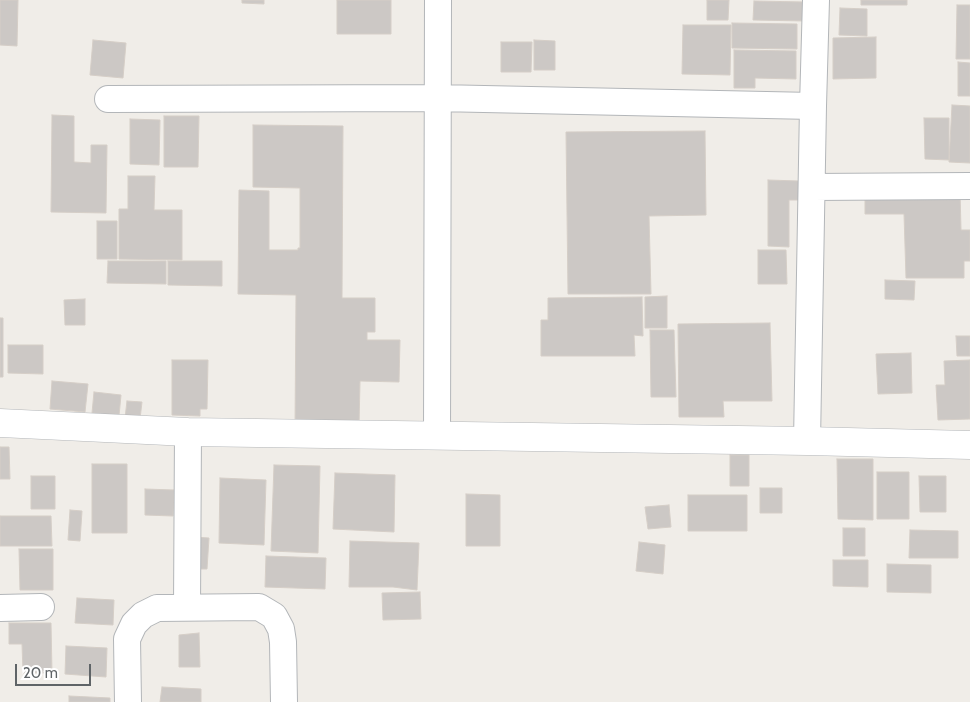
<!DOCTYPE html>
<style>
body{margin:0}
#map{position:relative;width:970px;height:702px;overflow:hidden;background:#f0ede8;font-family:Cabin,sans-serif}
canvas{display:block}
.scale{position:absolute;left:15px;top:664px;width:76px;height:22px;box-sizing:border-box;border:2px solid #5f6467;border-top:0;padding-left:6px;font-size:15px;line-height:18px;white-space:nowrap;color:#5f6467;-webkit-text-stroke:4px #fff;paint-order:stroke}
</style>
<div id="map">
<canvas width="970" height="702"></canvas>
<div class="scale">20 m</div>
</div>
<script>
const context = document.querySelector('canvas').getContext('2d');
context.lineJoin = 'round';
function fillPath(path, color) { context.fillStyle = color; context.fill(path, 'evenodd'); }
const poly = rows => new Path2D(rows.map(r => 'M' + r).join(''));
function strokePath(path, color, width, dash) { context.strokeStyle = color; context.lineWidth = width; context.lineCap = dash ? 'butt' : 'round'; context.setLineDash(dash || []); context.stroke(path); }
const building = poly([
 [0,0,18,0,17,46,0,45,0,0],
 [242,0,264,0,264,4,242,3,242,0],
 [337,0,391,0,391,34,337,34,337,0],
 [707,0,729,0,728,20,707,20,707,0],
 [861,0,907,0,907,5,861,5,861,0],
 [754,1,805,2,805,21,753,20,754,1],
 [957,5,970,5,970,59,956,59,957,5],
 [840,8,867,9,867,36,839,35,840,8],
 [732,23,797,24,797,49,732,48,732,23],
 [683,25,731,25,730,75,682,74,683,25],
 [876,37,876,78,833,79,833,38,876,37],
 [93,40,126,43,123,78,90,75,93,40],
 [534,40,555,41,555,70,534,70,534,40],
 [501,42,532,42,531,72,501,72,501,42],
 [734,50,796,51,796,79,755,78,755,88,734,88,734,50],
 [958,62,970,63,970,96,958,96,958,62],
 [952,105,970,106,970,163,949,162,952,105],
 [52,115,74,116,74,162,91,163,91,145,107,145,106,213,51,212,52,115],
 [164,116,199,116,198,167,164,167,164,116],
 [924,118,949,118,949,160,925,159,924,118],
 [130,119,160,120,159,165,130,164,130,119],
 [253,125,343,126,342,298,375,298,375,332,367,332,367,340,400,340,399,382,360,381,359,426,295,429,296,295,238,294,239,190,269,191,269,250,298,250,298,248,300,248,300,188,253,187,253,125],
 [705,131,706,215,649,216,651,294,568,294,566,132,705,131],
 [128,176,155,176,154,210,182,210,182,260,119,259,119,209,128,209,128,176],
 [768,180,799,181,799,200,789,200,789,247,768,246,768,180],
 [865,191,960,191,961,230,970,230,970,261,964,261,964,278,906,278,904,214,865,214,865,191],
 [97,221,117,221,117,259,97,259,97,221],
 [758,250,786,250,787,284,758,284,758,250],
 [108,261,166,261,166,284,107,283,108,261],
 [168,261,222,261,222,286,168,285,168,261],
 [885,280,915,281,914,300,885,299,885,280],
 [667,296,667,328,645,328,645,297,667,296],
 [642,297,643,336,634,335,635,356,541,356,541,320,548,320,548,298,642,297],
 [85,299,85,325,65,325,64,300,85,299],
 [0,318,3,318,3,377,0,377,0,318],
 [770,323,772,401,723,401,724,417,679,417,678,324,770,323],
 [650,330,674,330,676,397,651,397,650,330],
 [956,336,970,336,970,356,957,356,956,336],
 [8,345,43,345,43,374,8,373,8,345],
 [911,353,912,393,878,394,876,354,911,353],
 [172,360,208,360,207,409,200,409,200,416,172,415,172,360],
 [970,360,970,419,938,420,936,385,945,385,944,361,970,360],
 [52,381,88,384,85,412,50,409,52,381],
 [94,392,121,395,119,416,92,413,94,392],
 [127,401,142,402,140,419,125,418,127,401],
 [0,447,9,447,10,479,0,479,0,447],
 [730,455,749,455,749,486,730,486,730,455],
 [837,459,873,459,873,520,838,519,837,459],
 [92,464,127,464,127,533,92,533,92,464],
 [274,465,320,466,318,553,271,551,274,465],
 [877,472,909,472,909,519,877,519,877,472],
 [335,473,395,475,394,532,333,529,335,473],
 [31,476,55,476,55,509,31,509,31,476],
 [919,476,946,476,946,512,920,512,919,476],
 [220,478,266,480,264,545,219,543,220,478],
 [760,488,782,488,782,513,760,513,760,488],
 [145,489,174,490,173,516,145,515,145,489],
 [466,494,500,495,500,546,466,546,466,494],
 [688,495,747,495,747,531,688,531,688,495],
 [669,505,671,527,648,529,645,507,669,505],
 [70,510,82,511,80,541,68,540,70,510],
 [0,516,51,516,52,546,0,546,0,516],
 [843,528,865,528,865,556,843,556,843,528],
 [910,530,958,531,958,558,909,558,910,530],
 [195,537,209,538,207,569,195,569,195,537],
 [350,541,419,543,417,590,393,587,349,587,350,541],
 [639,542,665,545,663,574,636,571,639,542],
 [19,549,53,549,53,590,20,590,19,549],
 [266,556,326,558,325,589,265,587,266,556],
 [833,560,868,560,868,587,833,586,833,560],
 [887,564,931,565,931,593,887,592,887,564],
 [420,592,421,619,383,620,382,593,420,592],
 [77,598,114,600,113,625,75,623,77,598],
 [9,623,51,623,52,673,23,673,22,644,9,644,9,623],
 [199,633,200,667,179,667,179,635,199,633],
 [66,646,107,648,106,677,65,674,66,646],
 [162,687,201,689,201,702,160,702,162,687],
 [69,696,110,698,110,702,69,702,69,696]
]);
const minor = poly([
 [108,99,437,98,813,106],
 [812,187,970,186],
 [437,436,438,0],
 [807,441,813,106,816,0],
 [187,607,188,432],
 [0,608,41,607],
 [128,702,127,639,134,624,143,615,157,608,259,607,274,616,281,629,283,642,284,702]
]);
const tertiary = poly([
 [0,423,188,432,807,441,970,445]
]);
fillPath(building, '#ccc8c5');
strokePath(building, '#d5cec7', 1);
strokePath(minor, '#b3b6b9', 28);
strokePath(tertiary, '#b3b6b9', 29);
strokePath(minor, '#fff', 26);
strokePath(tertiary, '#fff', 28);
</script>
